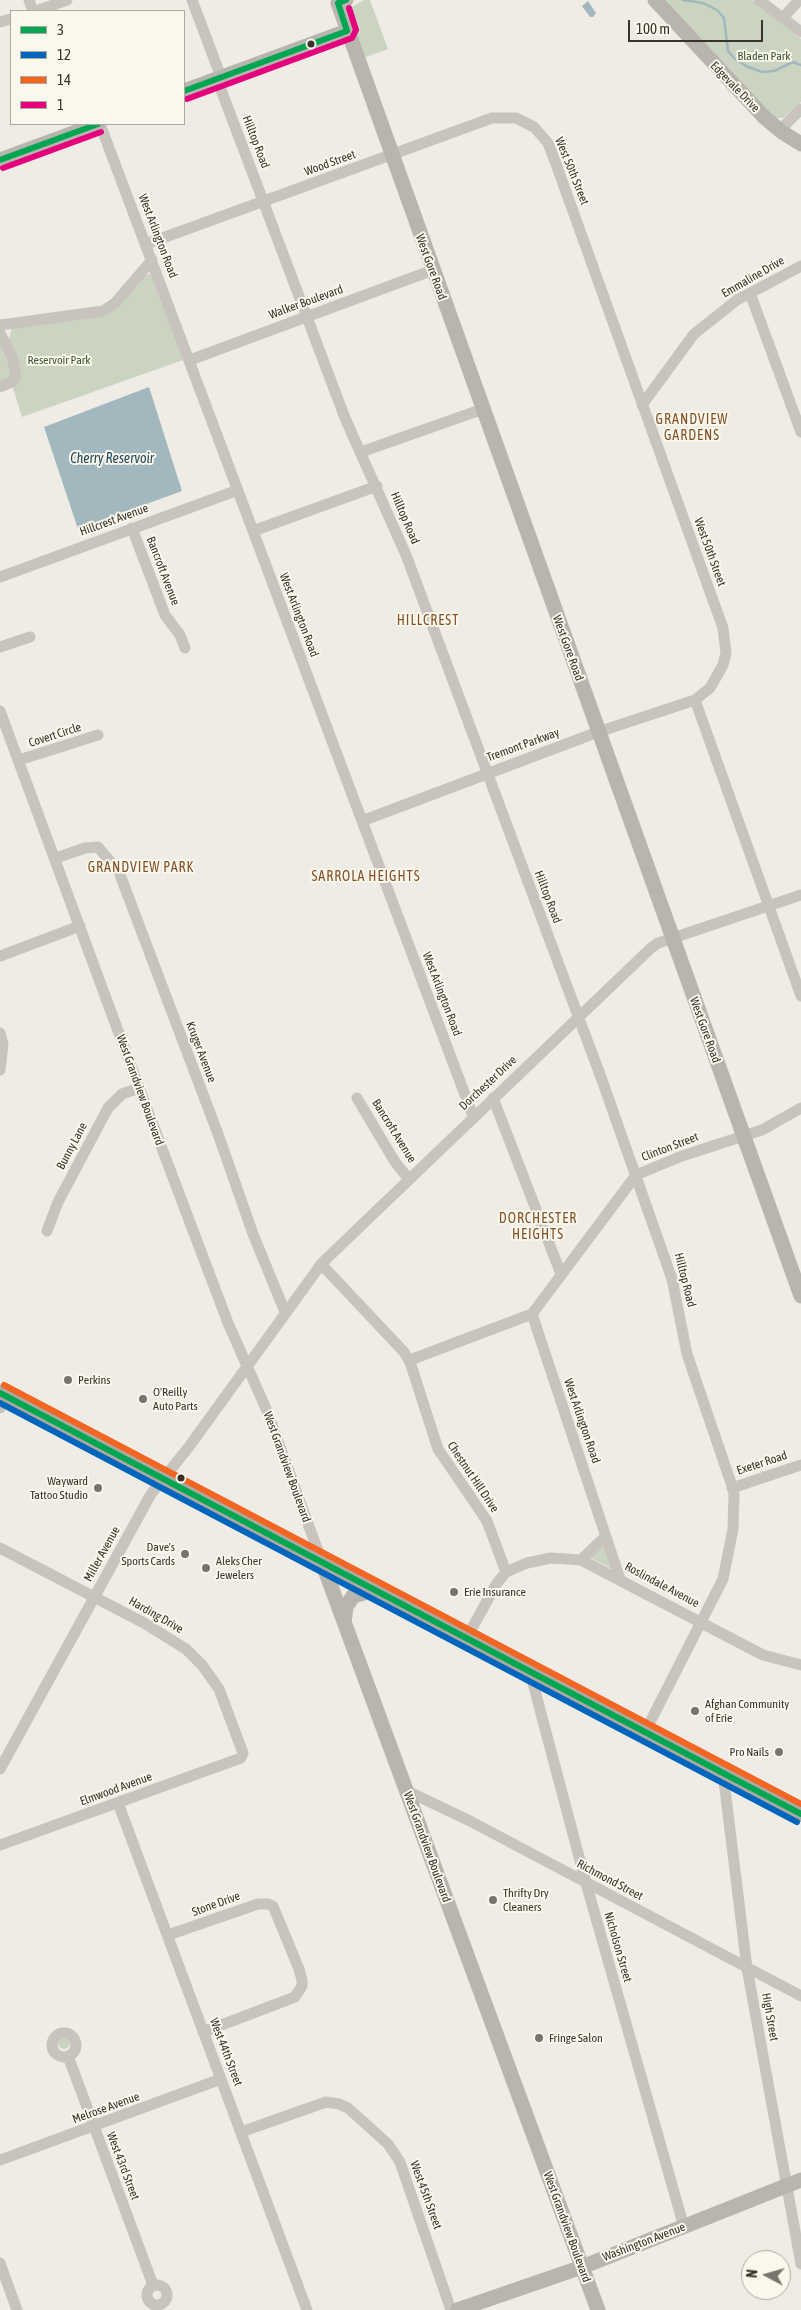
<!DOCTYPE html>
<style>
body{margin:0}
#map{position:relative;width:801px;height:2310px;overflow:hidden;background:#eeece5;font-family:"Asap Condensed",sans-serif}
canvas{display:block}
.legend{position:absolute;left:10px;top:10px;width:175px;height:115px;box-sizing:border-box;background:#faf7ed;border:1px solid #ada99f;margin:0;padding:6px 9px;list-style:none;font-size:15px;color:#39332b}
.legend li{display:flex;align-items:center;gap:10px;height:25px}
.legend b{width:25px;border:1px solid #ada99f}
.north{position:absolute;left:741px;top:2250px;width:50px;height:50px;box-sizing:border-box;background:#faf7ed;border:1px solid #ada99f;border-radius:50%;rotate:276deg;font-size:14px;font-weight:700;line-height:20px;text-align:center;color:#39332b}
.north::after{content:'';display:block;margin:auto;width:18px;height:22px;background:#78746c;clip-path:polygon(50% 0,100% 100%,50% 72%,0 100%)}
.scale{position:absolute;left:628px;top:20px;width:135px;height:22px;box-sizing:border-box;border:2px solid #39332b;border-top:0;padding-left:6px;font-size:15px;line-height:18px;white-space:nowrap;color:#39332b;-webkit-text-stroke:4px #faf7ed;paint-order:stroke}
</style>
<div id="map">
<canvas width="801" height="2310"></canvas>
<ul class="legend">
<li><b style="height:6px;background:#00a651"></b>3</li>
<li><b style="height:6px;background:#0065bd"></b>12</li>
<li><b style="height:6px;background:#f26522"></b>14</li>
<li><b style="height:6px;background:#e5007d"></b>1</li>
</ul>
<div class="north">N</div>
<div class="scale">100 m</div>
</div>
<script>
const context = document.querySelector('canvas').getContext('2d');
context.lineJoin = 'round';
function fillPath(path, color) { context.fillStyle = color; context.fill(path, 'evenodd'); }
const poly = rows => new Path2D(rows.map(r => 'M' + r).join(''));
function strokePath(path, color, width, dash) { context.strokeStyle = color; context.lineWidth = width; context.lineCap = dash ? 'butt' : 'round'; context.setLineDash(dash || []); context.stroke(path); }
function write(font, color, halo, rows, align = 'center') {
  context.font = font + ' "Asap Condensed",sans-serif'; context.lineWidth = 4; context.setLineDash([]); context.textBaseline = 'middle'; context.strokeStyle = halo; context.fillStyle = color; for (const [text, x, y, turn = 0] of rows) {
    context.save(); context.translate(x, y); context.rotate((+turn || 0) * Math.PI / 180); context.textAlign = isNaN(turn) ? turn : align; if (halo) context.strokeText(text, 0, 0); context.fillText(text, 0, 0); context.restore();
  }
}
const green = poly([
 [364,0,370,0,388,49,363,58,350,16,352,7],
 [659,0,752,0,801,39,801,102,783,118,772,118],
 [151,274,183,360,22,417,13,388,17,384,9,339,12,327,96,317,145,275],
 [0,339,4,344,11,377,0,384],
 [604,1544,612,1569,589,1557],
 '58 2043a6 6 0 1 1 12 0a6 6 0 1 1-12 0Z'
]);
const water = poly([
 [588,1,596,13,593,17,590,17,582,6],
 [149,387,182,491,78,529,44,427]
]);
const stream = poly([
 [683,0,703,3,717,10,724,18,728,51,734,58,746,66,762,72,774,71,793,62,801,65]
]);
const street = poly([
 [29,0,33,11],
 [192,0,221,77],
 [759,0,801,32],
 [36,11,67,0],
 [783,18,799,0],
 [0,22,11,19],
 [217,79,345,418,406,555,602,1080,672,1279,687,1354,731,1483,734,1494,733,1529,723,1579,645,1732],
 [100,124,473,1116],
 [780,130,801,109],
 [146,244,492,118,516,118,534,127,548,143,556,164,723,628,726,653,723,665,710,688,695,700,598,732,362,821],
 [750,293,801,432],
 [0,325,103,311,115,303,152,260],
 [0,333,12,357,16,377,12,382,0,387],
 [190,360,433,270],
 [642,405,694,334,737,300,801,266],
 [361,452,483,409],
 [132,528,165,615,180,635,185,648],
 [253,531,377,486],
 [0,577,238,490],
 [0,647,30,637],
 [695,700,801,996],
 [0,711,138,1085,228,1323,267,1411,322,1562],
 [19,760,98,735],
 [56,858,85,848,98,847,119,872,218,1134,253,1234,285,1312],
 [0,956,80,926],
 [0,1033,3,1044,0,1070],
 [357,1098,395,1162,408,1178],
 [493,1098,561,1274],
 [47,1231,58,1202,108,1108,122,1094,139,1088],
 [321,1264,404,1352,410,1362,438,1449,487,1521,506,1572,497,1583,466,1639],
 [532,1314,620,1579],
 [410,1360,532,1314,636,1175,682,1156,762,1130,801,1108],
 [0,1408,7,1397],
 [732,1488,801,1465],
 [0,1548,144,1623,186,1649,202,1665,219,1689,243,1753,241,1758,0,1845],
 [581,1560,605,1537],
 [506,1572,527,1563,551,1558,581,1560,763,1655,801,1665],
 [530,1672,586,1883,684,2227],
 [0,1769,151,1494,188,1448,322,1263,651,948,658,943,801,895],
 [723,1773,747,1968,801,2264],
 [405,1790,470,1821,801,1996],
 [118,1803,307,2310],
 [168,1935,258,1904,268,1904,273,1906,299,1969,302,1980,302,1986,295,1997,203,2032],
 '52 2045a12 12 0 1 1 24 0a12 12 0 1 1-24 0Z',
 [68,2056,153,2285],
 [241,2132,326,2102,339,2104,348,2108,388,2144,400,2162,451,2310],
 [0,2160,221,2079],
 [0,2263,17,2310],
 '147 2295a10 10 0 1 1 20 0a10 10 0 1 1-20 0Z'
]);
const secondary = poly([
 [346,0,338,3,801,1296],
 [655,0,764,117,782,132,801,144],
 [184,91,347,31],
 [0,160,98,124],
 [322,1562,598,2310],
 [344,1622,346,1607,353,1596,374,1590],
 [457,2310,582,2267,801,2180]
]);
const primary = poly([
 [0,1393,801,1814]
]);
const bus1 = poly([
 [184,91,347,31,338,3,346,0],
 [0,160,98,124],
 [0,1393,801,1814]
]);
const bus2 = poly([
 [0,1403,797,1822]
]);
const bus3 = poly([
 [4,1385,801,1804]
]);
const bus4 = poly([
 [187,99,352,38,356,30,349,8],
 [3,168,101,132]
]);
const markers = [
 [311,44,4.5,"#39332b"],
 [68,1380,5,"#78746c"],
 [143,1399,5,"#78746c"],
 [181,1478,4.5,"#39332b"],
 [98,1488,5,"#78746c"],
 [185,1554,5,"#78746c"],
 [206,1568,5,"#78746c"],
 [454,1592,5,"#78746c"],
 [695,1711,5,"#78746c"],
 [779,1752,5,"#78746c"],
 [493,1900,5,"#78746c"],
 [539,2038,5,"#78746c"]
];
const parkNames = [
 ["Bladen Park",764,56],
 ["Reservoir Park",59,360]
];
const streetNames = [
 ["Edgevale Drive",735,87,46],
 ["Hilltop Road",256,142,69],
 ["Wood Street",330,163,-20],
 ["West 50th Street",572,171,68],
 ["West Arlington Road",158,236,69],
 ["West Gore Road",431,267,70],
 ["Emmaline Drive",753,277,-30],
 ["Walker Boulevard",306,302,-20],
 ["Hilltop Road",405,518,67],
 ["Hillcrest Avenue",114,520,-20],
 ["West 50th Street",710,552,70],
 ["Bancroft Avenue",163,571,69],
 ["West Arlington Road",299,615,69],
 ["West Gore Road",568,648,70],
 ["Covert Circle",55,735,-18],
 ["Tremont Parkway",523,745,-20],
 ["Hilltop Road",548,897,69],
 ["West Arlington Road",442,994,69],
 ["West Gore Road",705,1030,70],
 ["Kruger Avenue",201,1052,69],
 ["Dorchester Drive",488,1083,-43],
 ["West Grandview Boulevard",140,1090,70],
 ["Bancroft Avenue",394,1131,58],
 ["Bunny Lane",72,1146,-62],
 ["Clinton Street",670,1147,-21],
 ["Hilltop Road",685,1280,76],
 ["West Arlington Road",582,1421,71],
 ["Exeter Road",762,1463,-18],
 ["West Grandview Boulevard",287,1467,70],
 ["Chestnut Hill Drive",473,1477,56],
 ["Miller Avenue",102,1554,-61],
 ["Roslindale Avenue",662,1585,28],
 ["Harding Drive",156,1615,30],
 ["Elmwood Avenue",116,1789,-20],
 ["West Grandview Boulevard",427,1847,70],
 ["Richmond Street",610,1880,28],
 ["Stone Drive",216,1904,-20],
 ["Nicholson Street",618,1947,74],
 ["High Street",770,2017,80],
 ["West 44th Street",226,2052,69],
 ["Melrose Avenue",106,2108,-20],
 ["West 43rd Street",123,2166,69],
 ["West 45th Street",426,2195,70],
 ["West Grandview Boulevard",567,2227,70],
 ["Washington Avenue",644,2242,-21]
];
const poiNames = [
 ["Perkins",78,1380],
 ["O'Reilly",153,1392],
 ["Auto Parts",153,1406],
 ["Wayward",88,1481,"right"],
 ["Tattoo Studio",88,1495,"right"],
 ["Dave's",175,1547,"right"],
 ["Sports Cards",175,1561,"right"],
 ["Aleks Cher",216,1561],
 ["Jewelers",216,1575],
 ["Erie Insurance",464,1592],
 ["Afghan Community",705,1704],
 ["of Erie",705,1718],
 ["Pro Nails",769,1752,"right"],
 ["Thrifty Dry",503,1893],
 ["Cleaners",503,1907],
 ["Fringe Salon",549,2038]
];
const neighbourhoodNames = [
 ["GRANDVIEW",692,420],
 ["GARDENS",692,436],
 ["HILLCREST",428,621],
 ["GRANDVIEW PARK",141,868],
 ["SARROLA HEIGHTS",366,877],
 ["DORCHESTER",538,1219],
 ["HEIGHTS",538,1235]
];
const waterNames = [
 ["Cherry Reservoir",112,459]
];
fillPath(green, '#cbd4c0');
fillPath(water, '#a2b8be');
strokePath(stream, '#a2b8be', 2.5);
strokePath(street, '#c8c4bd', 11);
strokePath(secondary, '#b8b5ae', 15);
strokePath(primary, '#ada9a2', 16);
strokePath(bus1, '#00a651', 6);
strokePath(bus2, '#0065bd', 6);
strokePath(bus3, '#f26522', 6);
strokePath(bus4, '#e5007d', 6);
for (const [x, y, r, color] of markers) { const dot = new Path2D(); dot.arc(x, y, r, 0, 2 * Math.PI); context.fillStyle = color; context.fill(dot); strokePath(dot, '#faf7ed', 2); }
write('12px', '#405630', '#faf7ed', parkNames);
write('12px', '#39332b', '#faf7ed', streetNames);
write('12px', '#39332b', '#faf7ed', poiNames, 'left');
context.letterSpacing = '1px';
write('14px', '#845228', '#faf7ed', neighbourhoodNames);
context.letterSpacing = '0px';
write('italic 14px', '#224959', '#faf7ed', waterNames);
</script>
